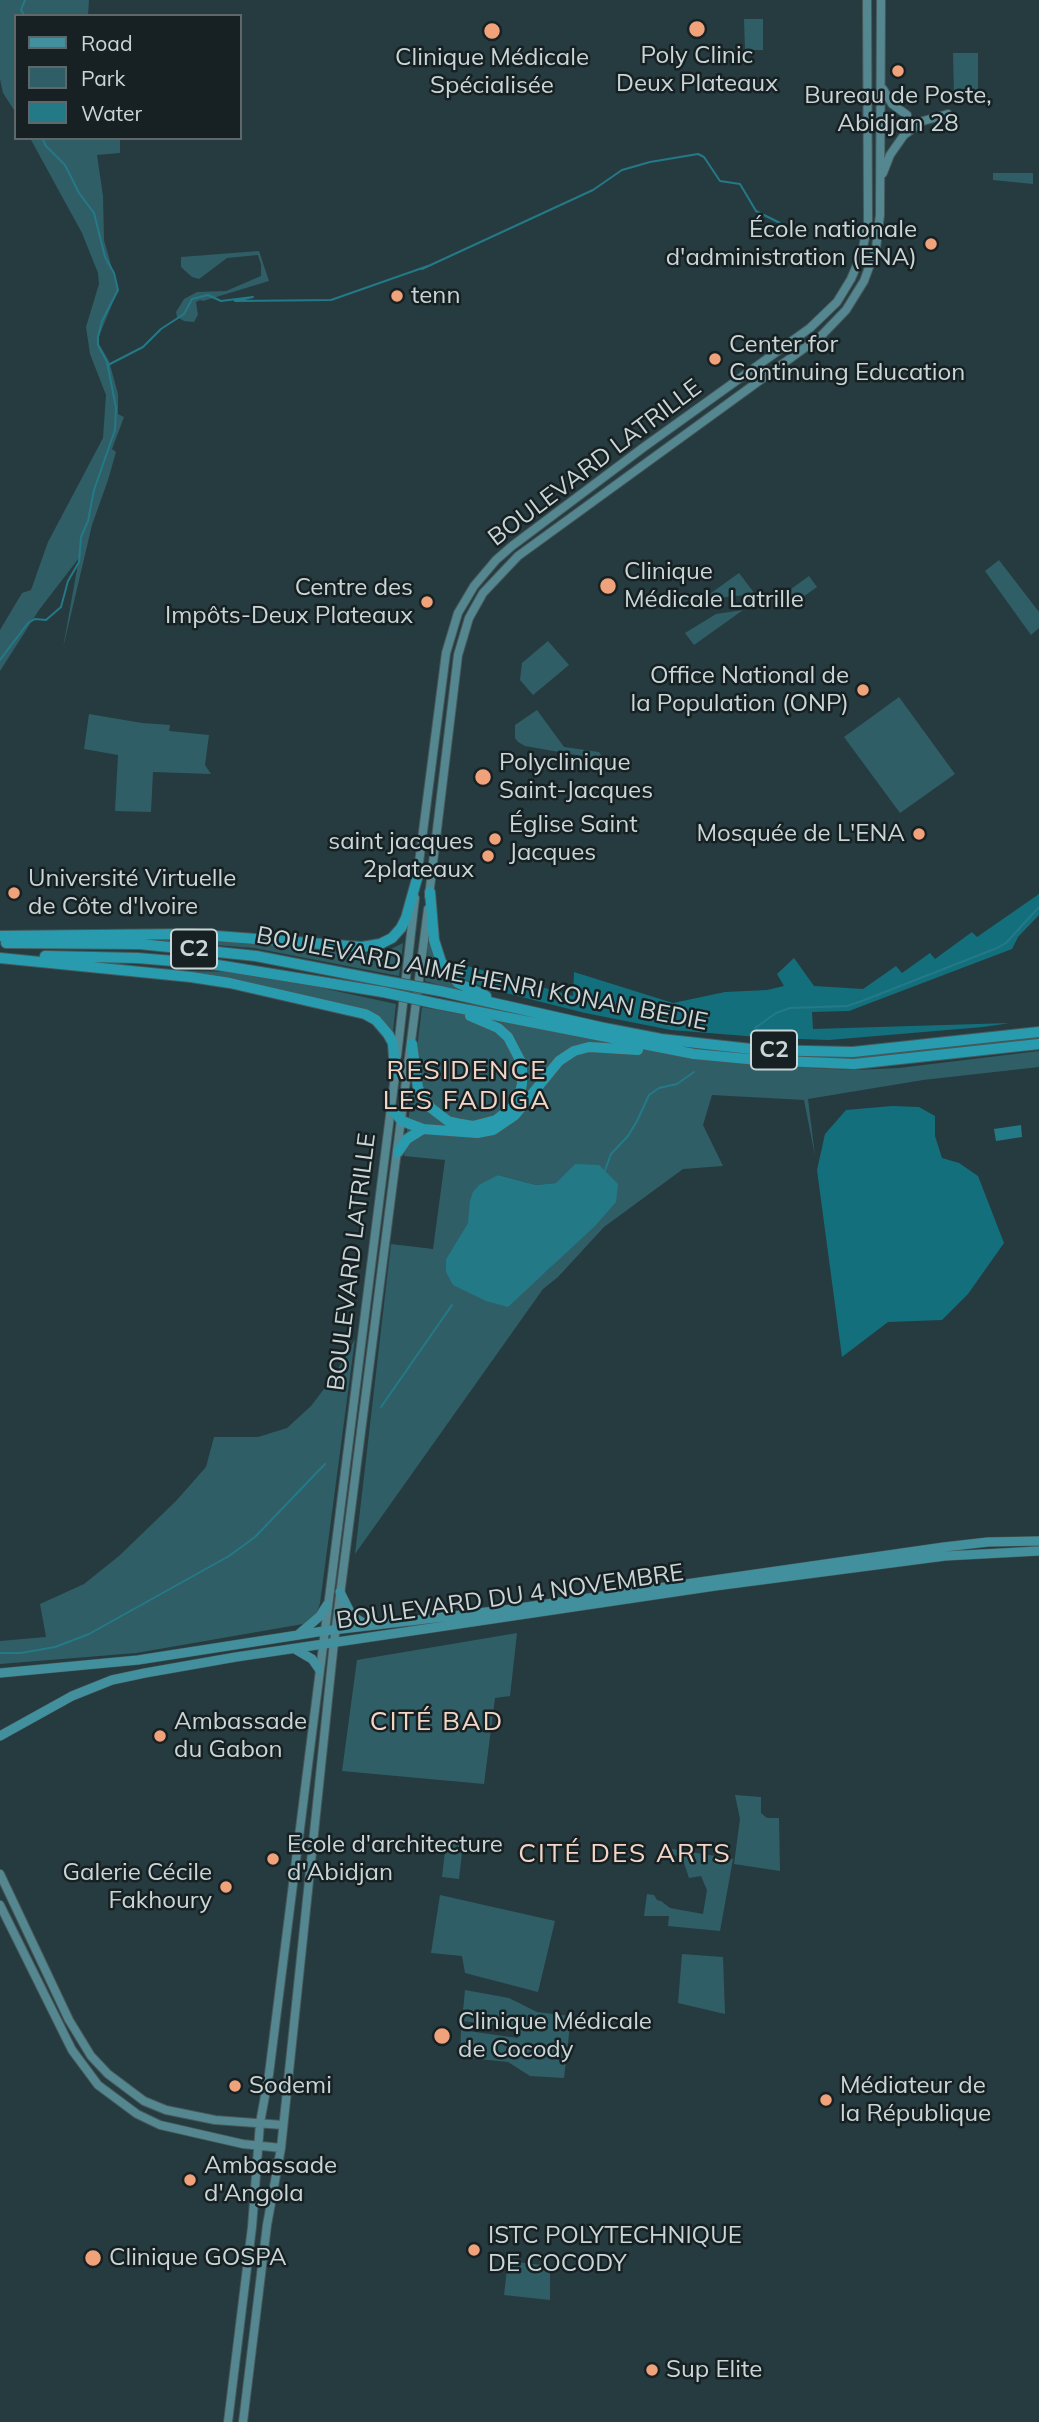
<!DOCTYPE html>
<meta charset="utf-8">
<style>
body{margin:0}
#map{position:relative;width:1039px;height:2422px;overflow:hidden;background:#263b3f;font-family:Mulish,sans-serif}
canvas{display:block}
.legend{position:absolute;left:14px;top:14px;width:228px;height:126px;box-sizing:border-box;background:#172022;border:2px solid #5e686a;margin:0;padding:9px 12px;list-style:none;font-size:21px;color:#c9d5d7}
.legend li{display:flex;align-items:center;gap:14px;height:35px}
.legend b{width:35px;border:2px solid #5e686a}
</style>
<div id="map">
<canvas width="1039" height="2422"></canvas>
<ul class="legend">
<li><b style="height:9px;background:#42909d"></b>Road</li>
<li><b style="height:19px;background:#305e66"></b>Park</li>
<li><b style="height:19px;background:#247987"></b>Water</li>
</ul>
</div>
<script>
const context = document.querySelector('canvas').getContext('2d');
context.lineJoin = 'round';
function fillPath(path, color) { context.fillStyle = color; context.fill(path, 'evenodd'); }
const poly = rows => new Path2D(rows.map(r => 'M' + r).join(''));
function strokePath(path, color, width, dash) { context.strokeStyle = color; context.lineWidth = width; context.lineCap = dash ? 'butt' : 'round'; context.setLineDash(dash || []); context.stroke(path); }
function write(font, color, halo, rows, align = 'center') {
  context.font = font + ' Mulish,sans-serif'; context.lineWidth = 5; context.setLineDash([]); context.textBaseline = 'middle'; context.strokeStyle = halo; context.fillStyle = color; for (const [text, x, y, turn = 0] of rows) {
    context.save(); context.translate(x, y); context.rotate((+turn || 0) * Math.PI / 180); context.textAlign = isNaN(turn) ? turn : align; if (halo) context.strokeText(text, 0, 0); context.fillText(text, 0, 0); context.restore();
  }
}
const green = poly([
 [0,0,89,0,88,16,16,16,16,113,3,93,0,79],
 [744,19,763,19,763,50,745,50],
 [953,53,978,53,978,93,954,94],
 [30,138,120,138,120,153,97,155,103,196,104,240,118,290,99,336,99,344,109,361,118,394,118,414,124,417,112,449,116,452,108,480,92,525,63,648,79,558,39,610,0,671,0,630,22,593,31,590,48,542,103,438,106,395,90,354,86,327,99,284,98,273,82,233],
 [993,173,1033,173,1033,184,993,180],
 [259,251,269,281,203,301,200,300,196,302,198,315,194,322,184,321,177,317,176,312,184,299,197,292,226,291,261,276,261,265,258,255,227,258,199,279,192,277,181,267,181,257],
 [999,560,1039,612,1039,628,1031,635,985,571],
 [739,573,755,594,662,604,707,596],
 [809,576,817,587,785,610,777,599],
 [743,610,694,645,685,633,716,614],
 [548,641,569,665,533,695,520,680,522,663],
 [899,697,955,774,900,813,844,737],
 [537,710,564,747,599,752,605,760,525,746,518,742,515,738,515,725],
 [89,714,142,723,170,725,169,731,209,735,205,765,211,774,153,772,151,812,115,811,118,755,84,749],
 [429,936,434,957,440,969,450,982,465,992,425,981],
 [179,937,222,939,361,954,387,951,403,943,399,976,254,948,161,941],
 [182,971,234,972,294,982,396,1004,392,1039,377,1021,239,980],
 [422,1007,703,1060,809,1068,854,1070,899,1068,1039,1051,1039,1067,923,1080,808,1099,815,1156,804,1100,712,1095,703,1125,723,1166,683,1169,604,1227,558,1277,543,1289,355,1554,391,1244,433,1249,445,1160,404,1156],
 [575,1164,565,1252,548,1270,528,1287,446,1259,498,1175,536,1185,557,1183],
 [355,1339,320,1603,317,1613,311,1619,303,1624,136,1653,0,1664,0,1641,46,1637,40,1604,84,1584,119,1556,176,1501,206,1467,214,1437,258,1437,287,1428,311,1406,334,1376],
 [517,1633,510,1696,495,1698,484,1784,342,1771,357,1660],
 [735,1795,761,1797,761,1813,767,1818,779,1818,780,1871,734,1864,740,1819],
 [446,1842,463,1844,459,1879,442,1877],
 [661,1847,733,1859,720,1931,668,1926,669,1916,644,1916,647,1894,654,1895,657,1900,661,1901,670,1908,703,1914,707,1890,701,1876,689,1878,682,1857,660,1852],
 [440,1895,555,1921,538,1992,465,1973,462,1956,431,1953],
 [682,1954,723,1957,725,2014,678,2003],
 [465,1990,509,1998,537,2012,571,2016,564,2078,530,2076,508,2062,460,2057,461,2030,518,2038,519,2028,462,2021],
 [508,2261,550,2266,550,2300,504,2295]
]);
const forest = poly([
 [1039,894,1039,915,1018,937,1012,949,849,1011,812,1012,813,1029,1010,1023,983,1027,829,1040,771,1038,671,1030,585,1013,486,988,461,978,453,969,450,961,573,996,574,972,673,1003,725,992,767,990,784,986,777,974,794,958,814,986,863,989,896,966,902,973,930,953,935,959,972,932,977,937],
 [892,1106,919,1107,935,1116,935,1136,942,1158,959,1163,978,1176,1004,1243,968,1294,942,1320,888,1322,842,1357,817,1170,825,1134,846,1110]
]);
const water = poly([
 [1021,1125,1022,1137,996,1141,994,1129],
 [575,1164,599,1165,618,1184,616,1202,595,1226,508,1307,486,1301,453,1285,446,1272,446,1259,468,1223,470,1201,473,1192,479,1185,498,1175,536,1185,556,1183]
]);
const stream = poly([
 [25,16,21,10,25,0],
 [108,365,143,347,161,329,184,314,192,299,208,295,221,301,253,297,235,301,331,300,428,266,422,269,593,190,622,170,650,162,698,154,704,157,720,181,740,184,756,211,790,228],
 [0,660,28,623,35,619,46,620,61,607,68,581,79,562,81,537,88,521,94,490,115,430,116,408,107,362,98,345,98,337,102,321,118,290,114,273,105,257,94,213,79,193,65,165,46,146,42,138],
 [755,1028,776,1013,790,1008,847,1006,862,1001,997,948,1006,943,1039,907],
 [604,1173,611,1154,628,1136,637,1121,649,1095,659,1088,677,1084,694,1072],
 [381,1407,452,1305],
 [0,1653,21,1653,55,1647,89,1634,229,1556,255,1537,325,1464]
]);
const secondary = poly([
 [883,89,892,104,907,115],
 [883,173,890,155,904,135,923,121,948,114],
 [417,878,446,653,458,613,474,586,496,560,512,546,644,447,810,328,837,302,851,279,862,253,868,222,867,0],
 [429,896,458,655,469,618,483,593,518,556,821,336,846,310,864,281,876,248,880,215,881,0],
 [397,1056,415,898],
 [0,1874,69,2020,91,2056,108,2074,144,2101,166,2110,215,2120,283,2125],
 [0,1905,72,2050,98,2085,137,2114,160,2125,243,2144,281,2148],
 [228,2422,252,2227,260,2123,269,2074,396,1068],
 [243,2422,267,2225,281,2148,334,1642,428,909]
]);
const primary = poly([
 [340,1592,352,1616,367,1625],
 [299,1634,320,1616,327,1605],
 [295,1649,312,1659,319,1669],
 [0,1673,138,1660,324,1631,512,1609,944,1547,988,1542,1039,1541],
 [0,1736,72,1696,112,1680,145,1673,236,1657,715,1586,945,1556,1039,1551]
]);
const highway = poly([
 [430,892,434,940,441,962,458,983,486,996],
 [0,936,190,934,362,947,380,944,392,938,401,928,406,918,418,875],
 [6,943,140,944,256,956,385,981],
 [45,956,137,958,211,964,383,992],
 [0,958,191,977,230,983,365,1014,376,1020,388,1034,393,1043,395,1073],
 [440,991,604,1028,661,1039,760,1050,853,1052,1039,1032],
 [438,1004,694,1054,758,1060,854,1064,1039,1044],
 [412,1044,418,1088,431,1108,448,1121,461,1124,473,1126,496,1120,514,1106,519,1096,522,1084,522,1064,508,1037,498,1028,470,1016],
 [392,1109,402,1121,423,1129,477,1133,493,1130,515,1115,559,1061,574,1051,589,1047,638,1050],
 [398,1152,407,1139,423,1129]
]);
const highwayBridge = poly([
 [385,981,440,991],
 [383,992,438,1004]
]);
const markers = [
 [697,29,9,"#f0a27a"],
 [492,31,9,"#f0a27a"],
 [898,71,7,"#f0a27a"],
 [931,244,7,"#f0a27a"],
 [397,296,7,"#f0a27a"],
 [715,359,7,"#f0a27a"],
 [608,586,9,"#f0a27a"],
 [427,602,7,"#f0a27a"],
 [863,690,7,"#f0a27a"],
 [483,777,9,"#f0a27a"],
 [919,834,7,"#f0a27a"],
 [495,839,7,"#f0a27a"],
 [488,856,7,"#f0a27a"],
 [14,893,7,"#f0a27a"],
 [160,1736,7,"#f0a27a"],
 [273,1859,7,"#f0a27a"],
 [226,1887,7,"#f0a27a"],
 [442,2036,9,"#f0a27a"],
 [235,2086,7,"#f0a27a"],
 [826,2100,7,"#f0a27a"],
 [190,2180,7,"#f0a27a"],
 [474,2250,7,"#f0a27a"],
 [93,2258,9,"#f0a27a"],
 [652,2370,7,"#f0a27a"]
];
const shields = [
 [194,949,46],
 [774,1050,46]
];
const shieldNames = [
 ["C2",194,949],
 ["C2",774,1050]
];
const poiNames = [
 ["Poly Clinic",697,56,"center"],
 ["Deux Plateaux",697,84,"center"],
 ["Clinique Médicale",492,58,"center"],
 ["Spécialisée",492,86,"center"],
 ["Bureau de Poste,",898,96,"center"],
 ["Abidjan 28",898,124,"center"],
 ["École nationale",917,230,"right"],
 ["d'administration (ENA)",917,258,"right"],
 ["tenn",411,296],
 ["Center for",729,345],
 ["Continuing Education",729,373],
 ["Clinique",624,572],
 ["Médicale Latrille",624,600],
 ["Centre des",413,588,"right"],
 ["Impôts-Deux Plateaux",413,616,"right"],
 ["Office National de",849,676,"right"],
 ["la Population (ONP)",849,704,"right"],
 ["Polyclinique",499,763],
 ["Saint-Jacques",499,791],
 ["Église Saint",509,825],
 ["Jacques",509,853],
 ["Mosquée de L'ENA",905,834,"right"],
 ["saint jacques",474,842,"right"],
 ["2plateaux",474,870,"right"],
 ["Université Virtuelle",28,879],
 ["de Côte d'Ivoire",28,907],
 ["Ambassade",174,1722],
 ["du Gabon",174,1750],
 ["Ecole d'architecture",287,1845],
 ["d'Abidjan",287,1873],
 ["Galerie Cécile",212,1873,"right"],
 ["Fakhoury",212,1901,"right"],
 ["Clinique Médicale",458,2022],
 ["de Cocody",458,2050],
 ["Sodemi",249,2086],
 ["Médiateur de",840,2086],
 ["la République",840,2114],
 ["Ambassade",204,2166],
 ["d'Angola",204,2194],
 ["ISTC POLYTECHNIQUE",488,2236],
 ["DE COCODY",488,2264],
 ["Clinique GOSPA",109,2258],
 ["Sup Elite",666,2370]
];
const streetNames = [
 ["BOULEVARD LATRILLE",595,463,-37],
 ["BOULEVARD AIMÉ HENRI KONAN BEDIE",482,979,11],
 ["BOULEVARD LATRILLE",352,1262,-83],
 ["BOULEVARD DU 4 NOVEMBRE",510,1597,-8]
];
const neighbourhoodNames = [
 ["RESIDENCE",467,1071],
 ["LES FADIGA",467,1101],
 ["CITÉ BAD",437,1722],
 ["CITÉ DES ARTS",625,1854]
];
fillPath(green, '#305e66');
fillPath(forest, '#146f7c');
fillPath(water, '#247987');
strokePath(stream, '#247987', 2);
strokePath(secondary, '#45585a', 10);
strokePath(primary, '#45585a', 10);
strokePath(highway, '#45585a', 12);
strokePath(secondary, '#558790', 8);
strokePath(primary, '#42909d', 9);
strokePath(highway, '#289cae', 10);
strokePath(highwayBridge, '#45585a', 12, []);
strokePath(highwayBridge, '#289cae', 10);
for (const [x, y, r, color] of markers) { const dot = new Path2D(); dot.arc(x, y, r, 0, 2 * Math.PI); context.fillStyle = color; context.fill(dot); strokePath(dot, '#172022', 2.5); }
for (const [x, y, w] of shields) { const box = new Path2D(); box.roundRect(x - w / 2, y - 19.5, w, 39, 5); context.fillStyle = '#172022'; context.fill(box); strokePath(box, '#c9d5d7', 2); }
write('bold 23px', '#c9d5d7', null, shieldNames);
write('24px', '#c9d5d7', '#172022', poiNames, 'left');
write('24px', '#c9d5d7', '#172022', streetNames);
context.letterSpacing = '2px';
write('26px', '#f4d6c6', '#172022', neighbourhoodNames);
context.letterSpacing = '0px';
</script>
